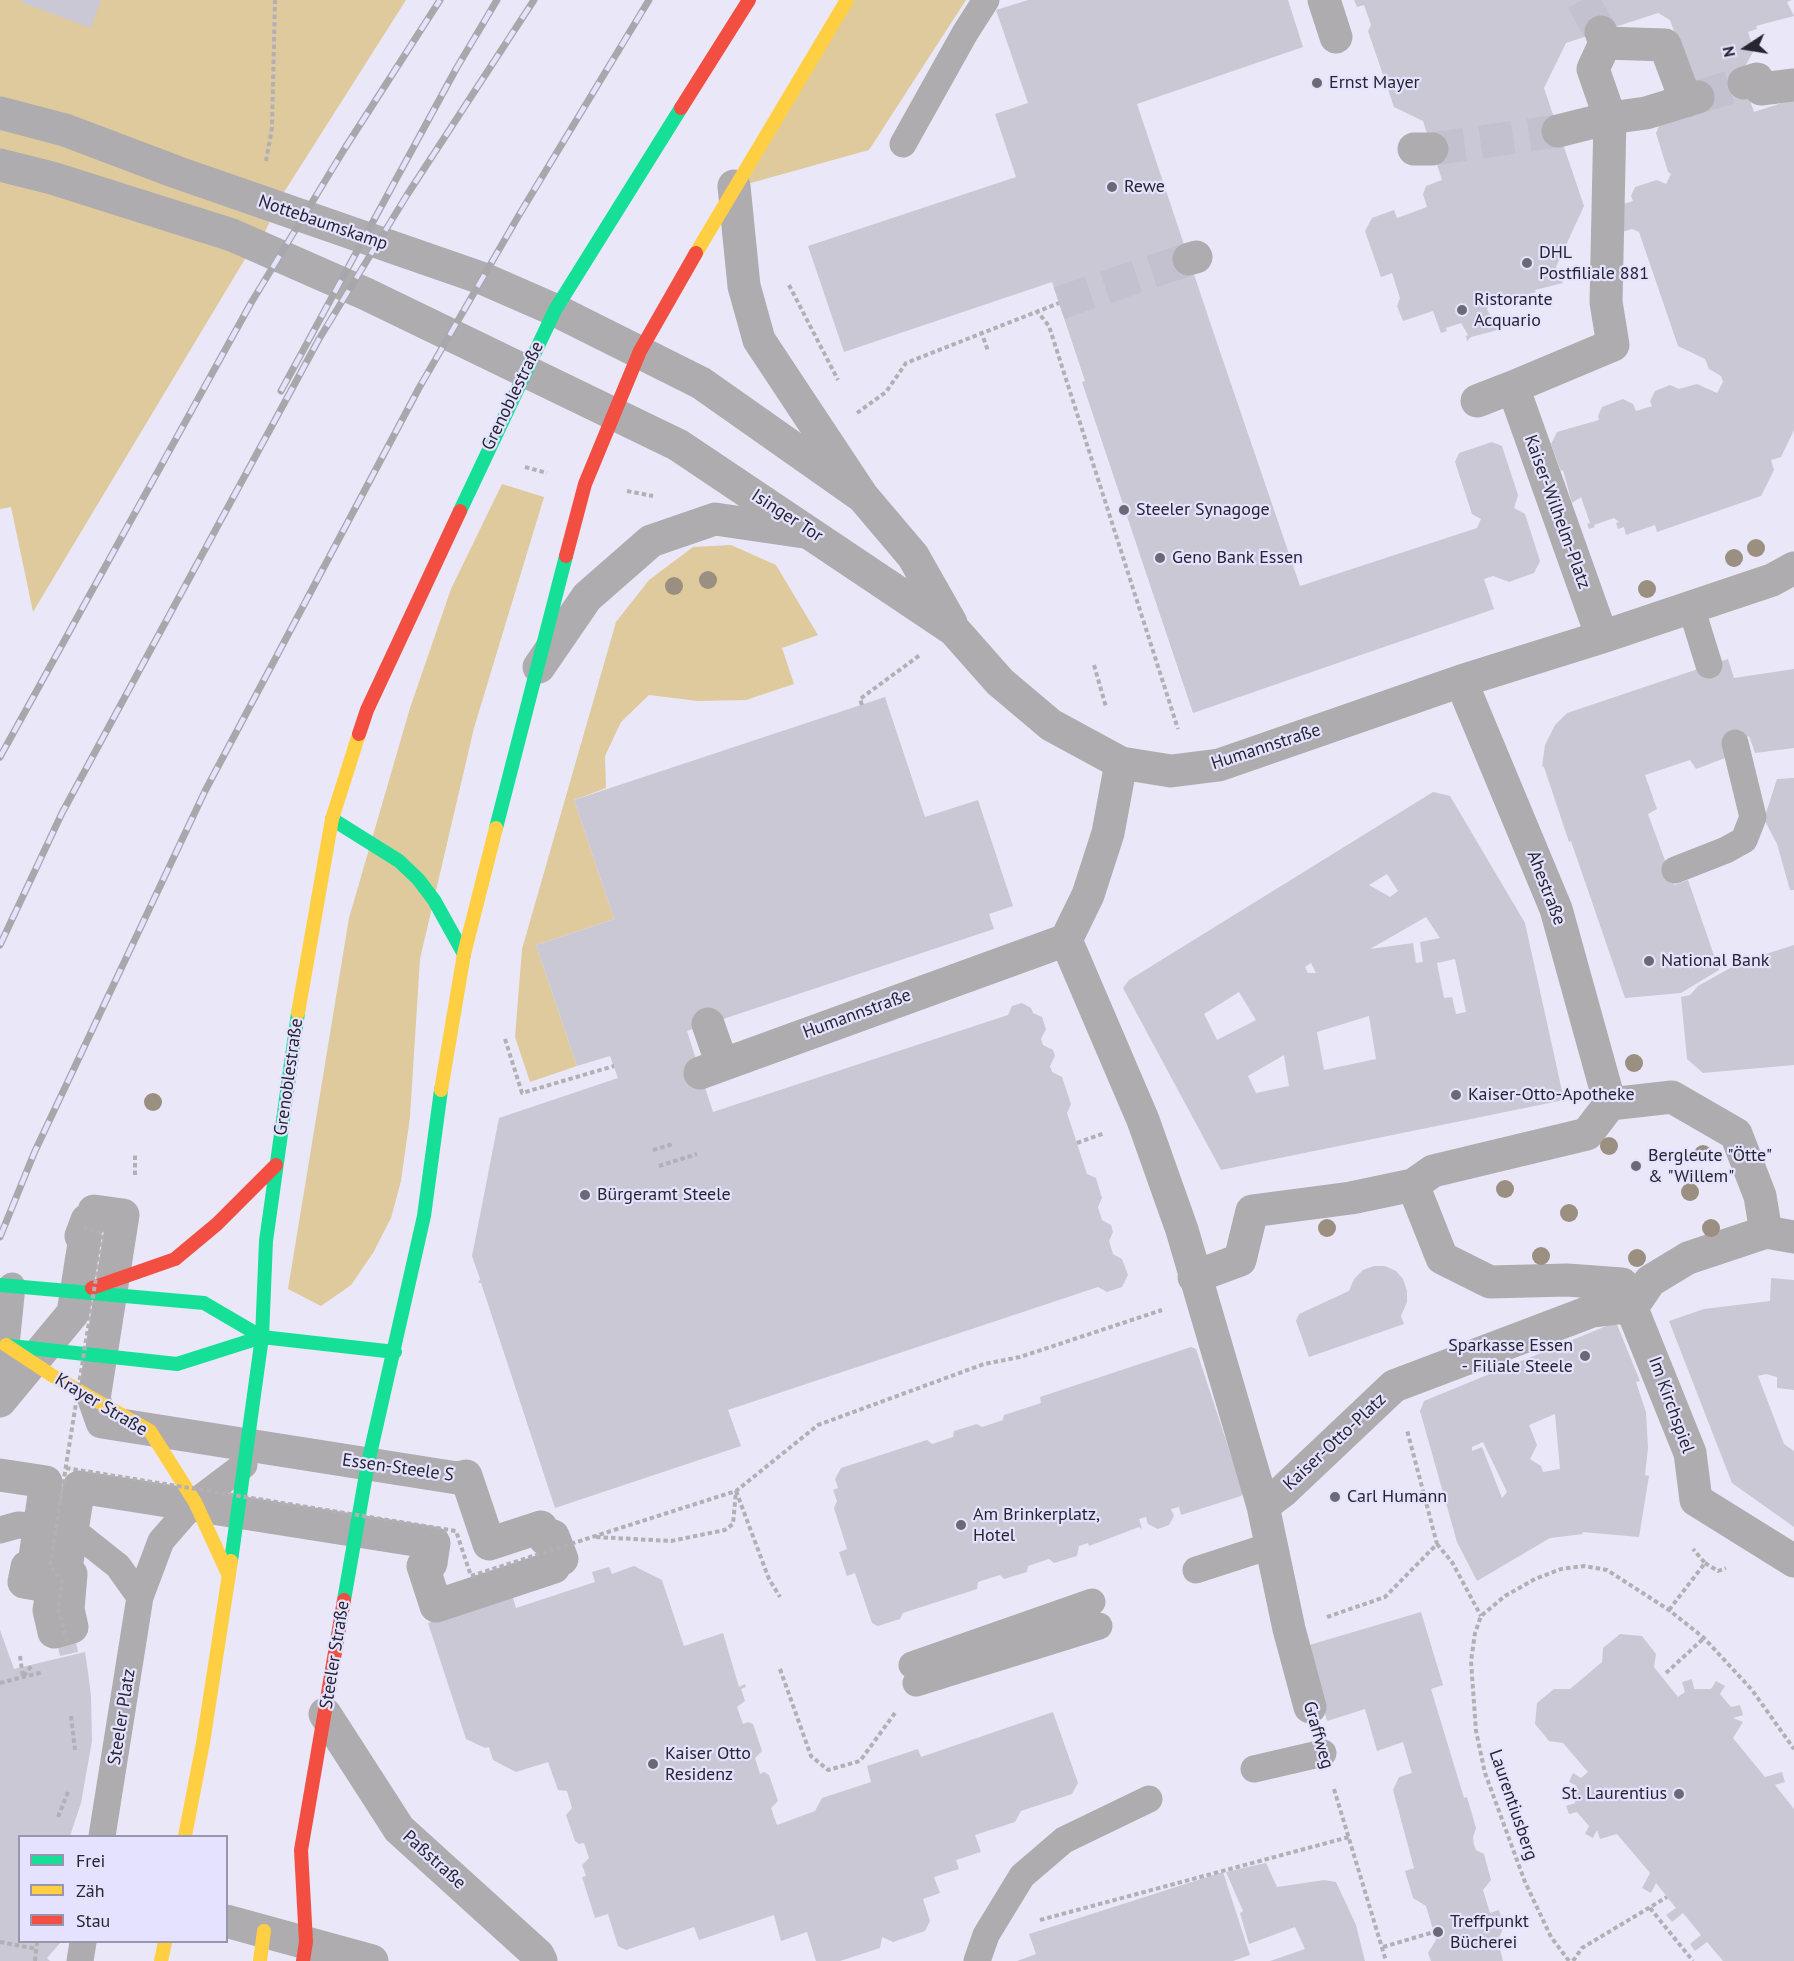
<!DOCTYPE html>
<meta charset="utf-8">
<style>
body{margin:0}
#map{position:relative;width:1794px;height:1961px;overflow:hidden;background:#eae8f8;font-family:"PT Sans",sans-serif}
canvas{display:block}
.legend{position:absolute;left:18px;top:1835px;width:210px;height:108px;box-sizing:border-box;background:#e4e2fe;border:2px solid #9896ac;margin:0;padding:8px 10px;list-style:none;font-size:18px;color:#262530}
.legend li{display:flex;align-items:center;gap:12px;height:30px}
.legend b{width:30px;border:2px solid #9896ac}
.north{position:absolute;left:1716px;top:18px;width:60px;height:60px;-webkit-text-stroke:4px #e4e2fe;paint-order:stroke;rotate:258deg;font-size:16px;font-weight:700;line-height:24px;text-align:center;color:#262530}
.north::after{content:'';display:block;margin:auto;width:21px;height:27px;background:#262530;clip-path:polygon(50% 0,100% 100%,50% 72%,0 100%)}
</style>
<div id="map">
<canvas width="1794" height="1961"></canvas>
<ul class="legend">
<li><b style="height:8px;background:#16e098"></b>Frei</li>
<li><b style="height:8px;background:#ffcf43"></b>Zäh</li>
<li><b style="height:8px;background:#f24e42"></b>Stau</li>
</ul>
<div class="north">N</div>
</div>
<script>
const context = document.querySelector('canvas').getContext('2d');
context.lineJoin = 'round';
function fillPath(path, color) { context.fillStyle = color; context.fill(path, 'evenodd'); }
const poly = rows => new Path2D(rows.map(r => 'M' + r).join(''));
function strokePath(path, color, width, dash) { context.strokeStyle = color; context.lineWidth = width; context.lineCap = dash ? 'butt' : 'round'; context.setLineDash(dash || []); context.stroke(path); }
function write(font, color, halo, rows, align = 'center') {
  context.font = font + ' "PT Sans",sans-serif'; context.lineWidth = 4.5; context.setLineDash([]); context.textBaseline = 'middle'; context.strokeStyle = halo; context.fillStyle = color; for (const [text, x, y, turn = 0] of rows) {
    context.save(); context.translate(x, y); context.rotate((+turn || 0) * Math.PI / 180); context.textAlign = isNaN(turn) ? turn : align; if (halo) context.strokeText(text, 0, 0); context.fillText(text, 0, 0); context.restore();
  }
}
const green = poly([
 [0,0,406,0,281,197,260,243,0,158],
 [853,0,966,0,869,150,740,186],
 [0,167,251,249,33,612,11,507,0,509],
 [502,484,544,497,474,728,420,959,410,1117,401,1181,391,1218,373,1253,351,1285,321,1306,288,1289,349,918,410,708,451,589],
 [731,545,776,565,818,635,782,648,794,684,746,700,698,701,649,695,621,722,605,756,606,788,574,800,614,919,536,945,577,1066,530,1082,515,1037,522,949,616,622,649,580,693,547]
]);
const building = poly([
 [22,0,101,0,91,28,21,2],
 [1028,0,1288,0,1303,47,1137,104,1215,337,1300,586,1477,528,1481,519,1472,514,1455,462,1459,453,1492,442,1502,446,1518,495,1514,508,1525,514,1540,561,1534,573,1509,582,1493,576,1484,579,1494,609,1193,713,1082,382,1085,381,1052,282,844,352,808,246,1016,177,995,114,1028,103,996,10],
 [1354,0,1792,0,1787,2,1794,16,1756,26,1757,29,1748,32,1754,50,1741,74,1754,112,1794,99,1794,430,1781,457,1771,460,1774,470,1761,496,1657,532,1655,525,1626,535,1624,527,1618,529,1616,523,1619,522,1614,518,1594,525,1595,527,1589,529,1587,524,1590,523,1581,497,1572,503,1563,470,1561,471,1551,444,1557,432,1599,420,1598,416,1602,407,1623,399,1633,404,1636,411,1652,406,1650,401,1655,391,1670,385,1679,389,1697,384,1717,393,1723,382,1721,376,1709,369,1705,359,1678,346,1639,232,1632,229,1622,232,1621,205,1633,201,1631,196,1635,187,1657,180,1666,184,1671,174,1668,172,1656,133,1661,121,1698,97,1670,20,1658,13,1566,43,1544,88,1584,206,1556,267,1563,283,1535,290,1536,292,1502,301,1499,305,1498,302,1490,305,1487,309,1498,330,1471,337,1467,341,1466,336,1468,335,1461,323,1446,328,1447,331,1441,333,1433,311,1403,321,1397,306,1400,298,1392,273,1381,277,1365,231,1372,218,1394,210,1397,218,1427,207,1423,194,1426,186,1442,180,1423,121,1394,107,1368,31,1371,25,1364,5,1357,7],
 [1728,659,1734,678,1794,669,1794,748,1755,753,1749,736,1725,748,1725,758,1696,769,1690,760,1645,775,1657,809,1648,814,1674,885,1688,880,1719,970,1681,993,1625,998,1571,841,1569,842,1544,767,1542,766,1545,745,1555,725,1567,713],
 [885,697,925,817,978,800,1013,906,989,914,994,929,687,1031,713,1112,1008,1015,1012,1006,1022,1003,1031,1008,1033,1013,1042,1017,1046,1029,1041,1039,1043,1045,1053,1050,1055,1056,1050,1066,1052,1072,1062,1077,1071,1104,1067,1113,1087,1174,1096,1178,1102,1198,1098,1207,1102,1220,1111,1225,1113,1232,1109,1241,1113,1254,1122,1259,1128,1275,1122,1287,1107,1292,1098,1287,728,1410,741,1446,555,1508,481,1283,478,1283,480,1279,472,1256,499,1118,618,1078,610,1056,577,1066,536,945,614,919,574,800],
 [1794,778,1794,890,1790,890,1777,844,1764,819,1777,779],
 [1433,792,1450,796,1525,923,1564,1100,1221,1170,1123,988,1129,980],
 [1387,874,1398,891,1390,897,1369,885],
 [1426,917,1440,938,1420,942,1423,962,1416,963,1413,943,1370,949],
 [1455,959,1466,1012,1456,1014,1452,997,1444,998,1437,963],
 [1311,963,1316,973,1308,973,1305,967],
 [1239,992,1256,1020,1217,1040,1204,1014],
 [1369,1016,1376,1059,1324,1070,1317,1032],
 [1284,1055,1289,1086,1256,1093,1248,1076],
 [1794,945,1794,1065,1703,1073,1687,1059,1681,997,1690,995,1698,986,1741,962],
 [1374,1266,1385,1266,1396,1271,1403,1279,1407,1291,1407,1302,1401,1316,1404,1324,1309,1357,1296,1321,1299,1314,1349,1291,1354,1279,1363,1270],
 [1771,1278,1794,1280,1794,1390,1777,1388,1777,1377,1766,1374,1758,1376,1784,1444,1794,1451,1794,1527,1732,1483,1669,1321,1704,1309,1770,1301],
 [1616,1322,1640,1381,1636,1382,1646,1412,1648,1448,1645,1475,1649,1476,1639,1537,1582,1532,1583,1534,1550,1538,1477,1581,1457,1542,1420,1411,1424,1401],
 [1555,1414,1560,1469,1543,1472,1541,1466,1530,1459,1537,1445,1529,1425],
 [1483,1442,1507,1492,1502,1498,1482,1447,1472,1451,1472,1447],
 [1191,1347,1196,1349,1243,1492,1241,1496,1181,1515,1179,1507,1171,1509,1174,1516,1169,1525,1158,1529,1148,1524,1146,1517,1139,1519,1142,1529,1139,1527,1089,1546,1088,1543,1079,1546,1077,1556,1054,1563,1049,1559,1028,1566,1027,1572,1004,1579,1000,1575,978,1582,977,1589,903,1613,900,1619,878,1626,872,1623,855,1573,847,1576,839,1552,847,1549,834,1508,837,1501,833,1490,838,1488,835,1479,841,1468,927,1440,932,1444,953,1437,954,1431,977,1424,982,1427,1003,1420,1004,1415,1041,1403,1040,1397],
 [634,1566,662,1580,684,1646,723,1633,739,1687,745,1684,746,1687,741,1689,745,1701,737,1707,743,1724,748,1722,753,1724,762,1751,755,1758,760,1774,764,1772,769,1775,778,1801,771,1808,777,1825,815,1811,822,1798,871,1782,867,1766,918,1749,921,1757,1053,1712,1078,1783,1072,1794,1021,1811,1015,1822,975,1835,981,1852,956,1860,959,1869,934,1877,940,1893,923,1899,930,1921,925,1931,893,1942,882,1937,880,1948,840,1961,816,1961,807,1932,781,1941,774,1915,699,1940,694,1927,626,1950,618,1946,608,1914,595,1918,582,1877,586,1876,582,1865,589,1858,584,1843,579,1844,575,1841,566,1815,572,1808,567,1791,558,1790,548,1762,516,1772,493,1760,489,1747,485,1748,466,1739,428,1623,512,1595,516,1608,595,1582,592,1572,609,1567,612,1574],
 [1421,1612,1443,1685,1431,1689,1464,1798,1467,1797,1476,1828,1473,1837,1474,1845,1476,1850,1484,1854,1491,1880,1483,1890,1490,1913,1499,1910,1504,1926,1498,1940,1503,1961,1431,1961,1428,1953,1436,1940,1426,1906,1413,1898,1405,1871,1414,1868,1393,1790,1399,1777,1412,1773,1403,1742,1377,1751,1365,1709,1327,1721,1306,1646],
 [73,1629,78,1652,60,1656,55,1634],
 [0,1630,14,1669,85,1652,88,1672,91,1696,92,1741,81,1803,70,1836,20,1836,20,1942,61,1942,47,1958,50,1961,0,1961],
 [1620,1634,1642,1636,1656,1654,1654,1667,1678,1697,1685,1692,1682,1682,1692,1679,1694,1689,1711,1689,1716,1681,1725,1686,1720,1694,1731,1707,1740,1705,1743,1715,1733,1718,1743,1722,1733,1738,1765,1777,1782,1772,1785,1782,1775,1785,1794,1809,1794,1961,1723,1961,1707,1942,1695,1951,1690,1944,1701,1935,1683,1913,1672,1922,1666,1915,1676,1908,1656,1883,1651,1893,1642,1888,1650,1873,1617,1834,1600,1839,1597,1830,1593,1838,1585,1834,1589,1826,1577,1812,1569,1814,1566,1806,1575,1803,1577,1786,1569,1782,1573,1773,1581,1778,1588,1772,1563,1743,1549,1741,1535,1724,1537,1703,1554,1689,1570,1689,1602,1662,1603,1648],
 [1266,1863,1277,1887,1324,1880,1336,1882,1356,1925,1365,1961,1270,1961,1305,1949,1295,1927,1249,1944,1240,1913,1243,1911,1226,1872],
 [1223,1872,1250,1955,1233,1961,1017,1961,1036,1954,1029,1934]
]);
const streetTunnel = poly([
 [1582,0,1601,32],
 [1698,97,1744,83],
 [1432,149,1558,131],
 [1059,303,1189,259]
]);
const path = poly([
 [266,161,272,128,275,0],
 [789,285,838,380],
 [1036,310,1049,326,1178,729],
 [981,331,988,351],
 [857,413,886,392,906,363,1059,303],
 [525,467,547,473],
 [627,491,653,496],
 [1094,665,1106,707],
 [862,705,860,699,920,655],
 [505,1039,522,1093,614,1066],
 [1077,1143,1105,1133],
 [653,1150,673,1144],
 [659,1166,697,1154],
 [135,1175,135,1155],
 [736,1491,769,1579,780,1597],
 [614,1530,736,1491,818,1425,984,1364,1020,1357,1162,1310],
 [596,1537,671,1541,725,1530,733,1524,736,1491],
 [1437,1544,1452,1562,1481,1616],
 [1705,1563,1718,1571,1726,1568],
 [1669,1610,1705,1563,1693,1549],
 [1327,1617,1385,1597,1437,1544,1407,1430],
 [20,1656,23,1677,32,1665],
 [780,1669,811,1756,828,1770,860,1761,895,1713],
 [1666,1673,1704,1638],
 [0,1683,43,1672],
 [71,1716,75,1750],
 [1334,1789,1386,1961],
 [58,1817,68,1792],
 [1650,1908,1693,1961],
 [1040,1920,1349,1837],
 [0,1942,37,1949],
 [1383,1947,1434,1932],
 [35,1961,37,1942],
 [1569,1961,1551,1937,1525,1882,1485,1773,1476,1731,1471,1661,1475,1633,1481,1616,1505,1596,1535,1579,1561,1569,1584,1566,1607,1570,1669,1610,1704,1638,1752,1690,1794,1749],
 [1573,1961,1582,1948,1667,1897]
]);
const lane = poly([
 [903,144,965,33,986,0],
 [1691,607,1709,665],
 [1675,870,1726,850,1744,840,1753,817,1735,743],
 [0,1369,6,1345,12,1286],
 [0,1530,18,1525,70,1528,118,1566,140,1597],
 [1196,1570,1270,1546],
 [912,1665,1092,1602],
 [916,1683,1099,1626],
 [1254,1769,1323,1753],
 [102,1836,140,1597,161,1541,195,1502,244,1465],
 [80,1961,83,1942],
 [977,1961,986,1935,1022,1876,1064,1840,1149,1799]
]);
const street = poly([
 [1324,0,1336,37],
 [1601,32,1605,43,1593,69,1610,118,1606,302,1613,345,1513,387,1602,637],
 [1605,43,1665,45,1686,101],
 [1744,83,1757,79,1761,89,1794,85],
 [0,113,65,130,176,172,484,279,555,310,701,383,863,497],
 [1558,131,1610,118,1646,113,1698,97],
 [1414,149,1432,149],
 [0,165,52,178,232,235,366,294,678,445,954,630,1000,682,1051,725,1121,763,1171,771,1219,765,1461,681,1602,637,1772,580,1794,568],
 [734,186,744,286,759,340,863,497,913,556,951,623],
 [1189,259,1196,257],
 [1477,401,1513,387],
 [539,667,587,597,651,541,715,519,804,532],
 [1461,681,1556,909,1610,1104],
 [1066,940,1143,1120,1182,1230,1263,1506,1289,1629,1310,1707],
 [708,1024,722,1064],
 [700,1073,1066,940,1088,895,1108,833,1121,763],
 [1413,1185,1433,1171,1587,1134,1610,1104,1672,1097,1736,1134,1760,1196,1766,1232],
 [1194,1277,1240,1260,1252,1211,1351,1198,1413,1185,1442,1258,1490,1282,1567,1280,1622,1284,1690,1453,1696,1500,1794,1561],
 [0,1401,73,1313,85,1237,81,1236,87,1220,91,1221,94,1211,123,1215,94,1399,102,1422,457,1478,466,1476,489,1544,541,1527,545,1539,553,1536,562,1559,553,1562,554,1567,436,1606,423,1566,431,1563,434,1543,79,1487,66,1568,71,1574,68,1609,72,1627,54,1632,49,1610,53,1587,24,1582,27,1567,34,1564,46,1482,0,1475],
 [1263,1506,1283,1491,1394,1386,1592,1311,1633,1306,1650,1281,1688,1258,1766,1232,1794,1237],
 [325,1714,399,1829,538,1955,541,1961],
 [226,1921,372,1961]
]);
const fast = poly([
 [460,511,555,310,681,108],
 [332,819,399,861,418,879,434,900,464,954],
 [496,828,566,556],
 [0,1285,204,1303,262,1337,395,1352],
 [11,1346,177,1364,262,1337],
 [231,1561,262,1337,266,1241,298,1013],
 [344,1600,368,1463,424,1216,441,1090]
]);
const slow = poly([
 [696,253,847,0],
 [298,1013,332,819,359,734],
 [441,1090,464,954,496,828],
 [6,1345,53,1376,150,1431,195,1502,229,1576],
 [185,1836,203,1743,231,1561],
 [161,1961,165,1942],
 [260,1961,264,1931]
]);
const jam = poly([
 [681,108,749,0],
 [566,556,585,484,640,351,696,253],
 [359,734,367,710,460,511],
 [92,1288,175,1259,217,1224,276,1165],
 [303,1961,306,1942,301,1850,344,1600]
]);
const rail = poly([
 [281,391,456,69,497,0],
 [0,757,251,303,345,148,440,0],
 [0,945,62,813,319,339,407,195,534,0],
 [0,1237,35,1151,205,791,419,388,519,215,649,0]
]);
const pathBridge = poly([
 [66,1468,456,1531,471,1576,614,1530],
 [67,1642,58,1609,62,1581,50,1566,103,1234,84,1228]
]);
const trees = [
 [1756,548],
 [1734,558],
 [708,580],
 [674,586],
 [1647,589],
 [1634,1063],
 [153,1102],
 [1609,1146],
 [1703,1154],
 [1505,1189],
 [1690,1192],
 [1569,1213],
 [1327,1228],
 [1711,1228],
 [1541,1256],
 [1637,1258]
];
const markers = [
 [1317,83,6,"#6b6976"],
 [1112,187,6,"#6b6976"],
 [1527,263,6,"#6b6976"],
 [1462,310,6,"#6b6976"],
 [1124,510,6,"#6b6976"],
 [1160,558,6,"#6b6976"],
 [1649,961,6,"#6b6976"],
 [1456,1095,6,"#6b6976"],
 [1636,1166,6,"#6b6976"],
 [585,1195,6,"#6b6976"],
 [1585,1356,6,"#6b6976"],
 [1335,1497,6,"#6b6976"],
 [961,1525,6,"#6b6976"],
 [653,1764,6,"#6b6976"],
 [1679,1794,6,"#6b6976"],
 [1438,1932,6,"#6b6976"]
];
const poiNames = [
 ["Ernst Mayer",1329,83],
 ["Rewe",1124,187],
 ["DHL",1539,253],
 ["Postfiliale 881",1539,274],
 ["Ristorante",1474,300],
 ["Acquario",1474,321],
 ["Steeler Synagoge",1136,510],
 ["Geno Bank Essen",1172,558],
 ["National Bank",1661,961],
 ["Kaiser-Otto-Apotheke",1468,1095],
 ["Bergleute \"Ötte\"",1648,1156],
 ["& \"Willem\"",1648,1177],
 ["Bürgeramt Steele",597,1195],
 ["Sparkasse Essen",1573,1346,"right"],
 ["- Filiale Steele",1573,1367,"right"],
 ["Carl Humann",1347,1497],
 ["Am Brinkerplatz,",973,1515],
 ["Hotel",973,1536],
 ["Kaiser Otto",665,1754],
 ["Residenz",665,1775],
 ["St. Laurentius",1667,1794,"right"],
 ["Treffpunkt",1450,1922],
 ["Bücherei",1450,1943]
];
const streetNames = [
 ["Nottebaumskamp",323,223,19],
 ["Grenoblestraße",513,396,-64],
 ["Kaiser-Wilhelm-Platz",1557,512,70],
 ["Isinger Tor",787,516,33],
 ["Humannstraße",1266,747,-18],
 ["Ahestraße",1546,888,69],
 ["Humannstraße",857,1014,-20],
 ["Grenoblestraße",289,1077,-82],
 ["Krayer Straße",101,1405,31],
 ["Im Kirchspiel",1671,1405,70],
 ["Kaiser-Otto-Platz",1335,1442,-43],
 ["Essen-Steele S",398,1468,8],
 ["Steeler Straße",335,1655,-81],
 ["Steeler Platz",122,1717,-81],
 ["Graffweg",1318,1735,74],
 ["Laurentiusberg",1513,1805,71],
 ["Paßstraße",434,1860,42]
];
fillPath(green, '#deca9d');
fillPath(building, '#c9c8d4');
strokePath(streetTunnel, '#c3c1d0', 33, [33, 16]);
strokePath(path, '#b2b0b5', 4, [4.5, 3]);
strokePath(lane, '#aeacae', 27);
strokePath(street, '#aeacae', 33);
strokePath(fast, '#16e098', 14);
strokePath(slow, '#ffcf43', 14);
strokePath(jam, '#f24e42', 14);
strokePath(rail, '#a8a7ab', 7);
strokePath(rail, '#e4e2fe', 4.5, [14]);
strokePath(pathBridge, '#b2b0b5', 4, [4.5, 3]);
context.fillStyle = '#9a8f80';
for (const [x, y] of trees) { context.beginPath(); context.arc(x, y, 9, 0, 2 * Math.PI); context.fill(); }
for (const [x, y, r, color] of markers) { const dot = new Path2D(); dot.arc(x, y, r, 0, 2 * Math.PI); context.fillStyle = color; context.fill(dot); strokePath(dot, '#e4e2fe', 2); }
write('18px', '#262530', '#e4e2fe', poiNames, 'left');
write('18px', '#262530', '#e4e2fe', streetNames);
</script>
